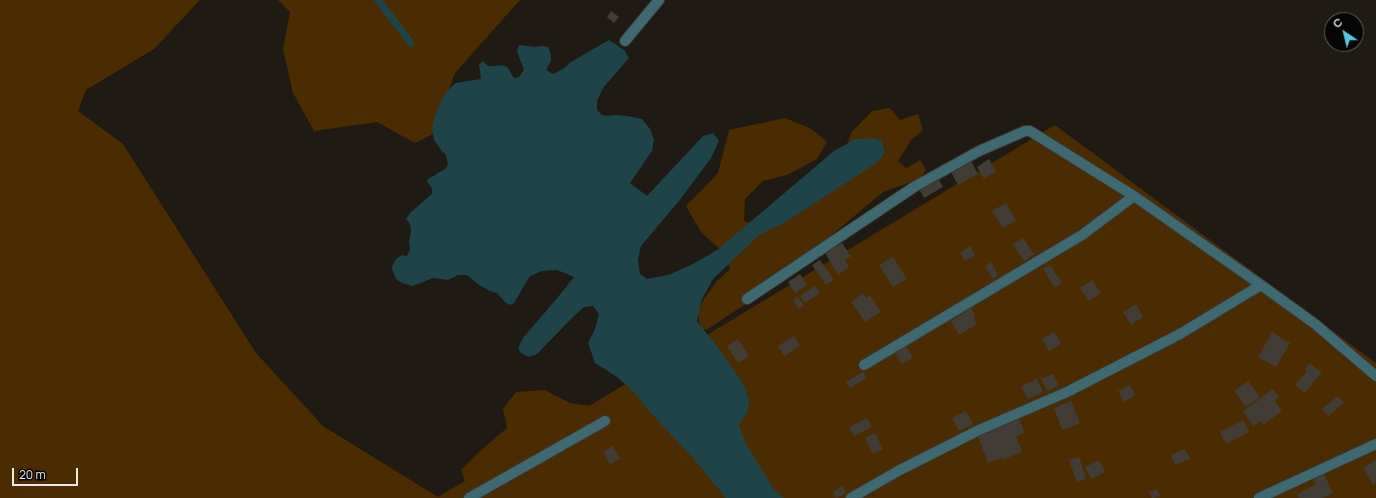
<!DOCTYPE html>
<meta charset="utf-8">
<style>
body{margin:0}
#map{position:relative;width:1376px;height:498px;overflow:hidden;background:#1f1a14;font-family:Manrope,sans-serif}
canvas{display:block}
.north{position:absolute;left:1324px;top:12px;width:40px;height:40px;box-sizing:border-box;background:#070504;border:1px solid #63615e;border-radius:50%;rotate:325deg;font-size:11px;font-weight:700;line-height:16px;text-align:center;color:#edeae6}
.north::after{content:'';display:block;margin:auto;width:14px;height:18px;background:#54cadd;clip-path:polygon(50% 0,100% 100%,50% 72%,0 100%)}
.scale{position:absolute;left:12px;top:468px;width:66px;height:18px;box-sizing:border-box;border:2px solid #edeae6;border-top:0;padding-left:5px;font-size:12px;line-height:14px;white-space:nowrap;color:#edeae6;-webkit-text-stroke:3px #070504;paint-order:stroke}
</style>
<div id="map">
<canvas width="1376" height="498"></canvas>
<div class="north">С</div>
<div class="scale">20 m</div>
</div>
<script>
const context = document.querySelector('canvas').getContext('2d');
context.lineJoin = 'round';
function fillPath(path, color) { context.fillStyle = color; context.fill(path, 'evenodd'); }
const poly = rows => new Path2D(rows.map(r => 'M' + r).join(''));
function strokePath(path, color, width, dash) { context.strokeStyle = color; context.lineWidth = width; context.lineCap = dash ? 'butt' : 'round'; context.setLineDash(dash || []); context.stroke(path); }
const green = poly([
 [0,0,200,0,154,49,86,90,78,111,123,144,256,353,323,426,438,497,465,481,461,470,481,450,507,428,503,409,516,392,545,390,570,403,589,406,1055,125,1376,363,1376,498,0,498],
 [278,0,522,0,519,1,455,73,433,134,415,143,377,122,314,131,293,93,283,49,290,12],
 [890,108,900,120,918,114,923,130,911,140,898,161,906,168,920,160,926,170,920,179,883,192,765,291,708,329,701,330,697,309,716,282,730,269,726,255,701,232,686,206,718,173,729,130,785,118,810,128,827,142,817,159,787,175,763,181,745,199,744,221,754,224,836,182,851,133,872,111]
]);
const water = poly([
 [609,40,624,50,629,58,603,88,597,101,597,110,602,115,607,116,615,115,627,116,642,119,650,129,654,140,652,151,630,183,647,196,703,136,713,133,719,141,711,158,679,201,641,246,638,260,640,274,647,279,668,275,691,265,717,250,834,151,855,139,875,138,882,142,885,153,878,162,784,223,759,235,713,279,701,301,697,321,716,345,743,383,749,400,748,411,739,425,745,442,773,488,784,498,726,498,693,458,647,409,633,391,617,377,595,363,588,343,595,329,599,314,593,306,584,307,571,319,537,354,529,357,521,353,518,348,523,338,558,297,574,277,557,270,542,271,530,276,514,303,509,305,504,301,497,293,490,291,479,285,467,275,458,275,448,280,433,278,413,286,402,283,396,279,392,269,393,264,396,259,402,255,407,256,410,250,409,242,411,230,410,224,406,219,410,213,432,194,432,188,427,182,428,179,445,169,448,165,446,155,441,150,434,140,432,128,435,116,443,96,452,86,456,83,481,79,479,64,483,61,488,66,494,66,502,65,507,67,514,78,519,77,524,70,517,51,519,45,535,47,543,46,548,47,551,55,551,61,546,70,553,74,563,69,571,62]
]);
const stream = poly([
 [378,0,411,43]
]);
const building = poly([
 [611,11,619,17,614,23,607,17],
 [989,159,996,171,984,179,977,167],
 [971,161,978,174,958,185,951,172],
 [937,176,943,187,924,198,918,187],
 [1006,203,1016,220,1003,228,992,211],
 [1023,238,1034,254,1024,261,1013,244],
 [842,243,851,256,845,260,849,267,838,275,825,253],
 [970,246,975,255,965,261,960,253],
 [893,257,907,279,893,287,879,265],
 [820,260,834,280,826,285,812,265],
 [991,262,998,275,993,279,985,266],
 [1050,265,1062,283,1055,288,1043,269],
 [800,274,807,285,795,293,788,282],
 [1092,280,1101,293,1089,301,1080,288],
 [815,286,820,293,805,303,800,296],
 [863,293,866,298,870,295,881,312,865,322,851,302],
 [798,297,804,305,799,309,793,300],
 [1136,304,1143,317,1131,325,1123,312],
 [971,308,975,315,973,317,977,324,959,335,951,321],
 [1054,332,1061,343,1049,351,1042,339],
 [1272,332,1290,343,1276,367,1258,357],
 [794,336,800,346,784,356,778,346],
 [738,339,749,356,738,363,727,346],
 [906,345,913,358,902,364,895,352],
 [1310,363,1322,373,1316,379,1305,369],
 [1307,371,1316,379,1305,393,1295,385],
 [863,372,866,378,850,388,846,382],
 [1053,374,1059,385,1047,391,1041,379],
 [1037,379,1043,392,1028,399,1021,386],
 [1248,381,1260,397,1246,407,1234,391],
 [1130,385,1135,395,1124,402,1118,391],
 [1273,389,1279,397,1275,401,1282,411,1263,425,1261,421,1253,426,1243,411],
 [1338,396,1344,403,1328,416,1322,409],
 [1071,401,1080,423,1062,430,1054,408],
 [966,411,973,424,959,431,952,418],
 [867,418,872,427,854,436,849,427],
 [1019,419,1025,433,1016,436,1022,452,1002,460,1001,458,988,463,978,436],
 [1243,420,1249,432,1226,444,1220,432],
 [875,433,883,449,873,454,865,438],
 [613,446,620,459,610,464,603,452],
 [1185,449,1190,459,1175,465,1171,455],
 [1079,457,1086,479,1077,482,1069,460],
 [1099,460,1105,472,1091,479,1085,467],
 [1376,460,1376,483,1373,485,1363,468],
 [1323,472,1333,493,1323,498,1299,498,1297,494,1316,484,1312,477],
 [843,486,846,493,836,498,833,492],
 [1157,489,1160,496,1152,498,1149,492]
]);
const service = poly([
 [625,41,659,0],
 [747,299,914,187,979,151,1025,131,1030,131,1134,196,1261,285,1315,324,1376,376],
 [864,365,1082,235,1134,196],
 [469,498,605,421],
 [851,498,898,471,979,430,1067,392,1180,334,1261,285],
 [1259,498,1376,444]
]);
fillPath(green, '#4a2c00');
fillPath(water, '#1e4349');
strokePath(stream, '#1e4349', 7);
fillPath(building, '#423c36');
strokePath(service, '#3c3731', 12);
strokePath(service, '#3f6971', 10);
</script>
